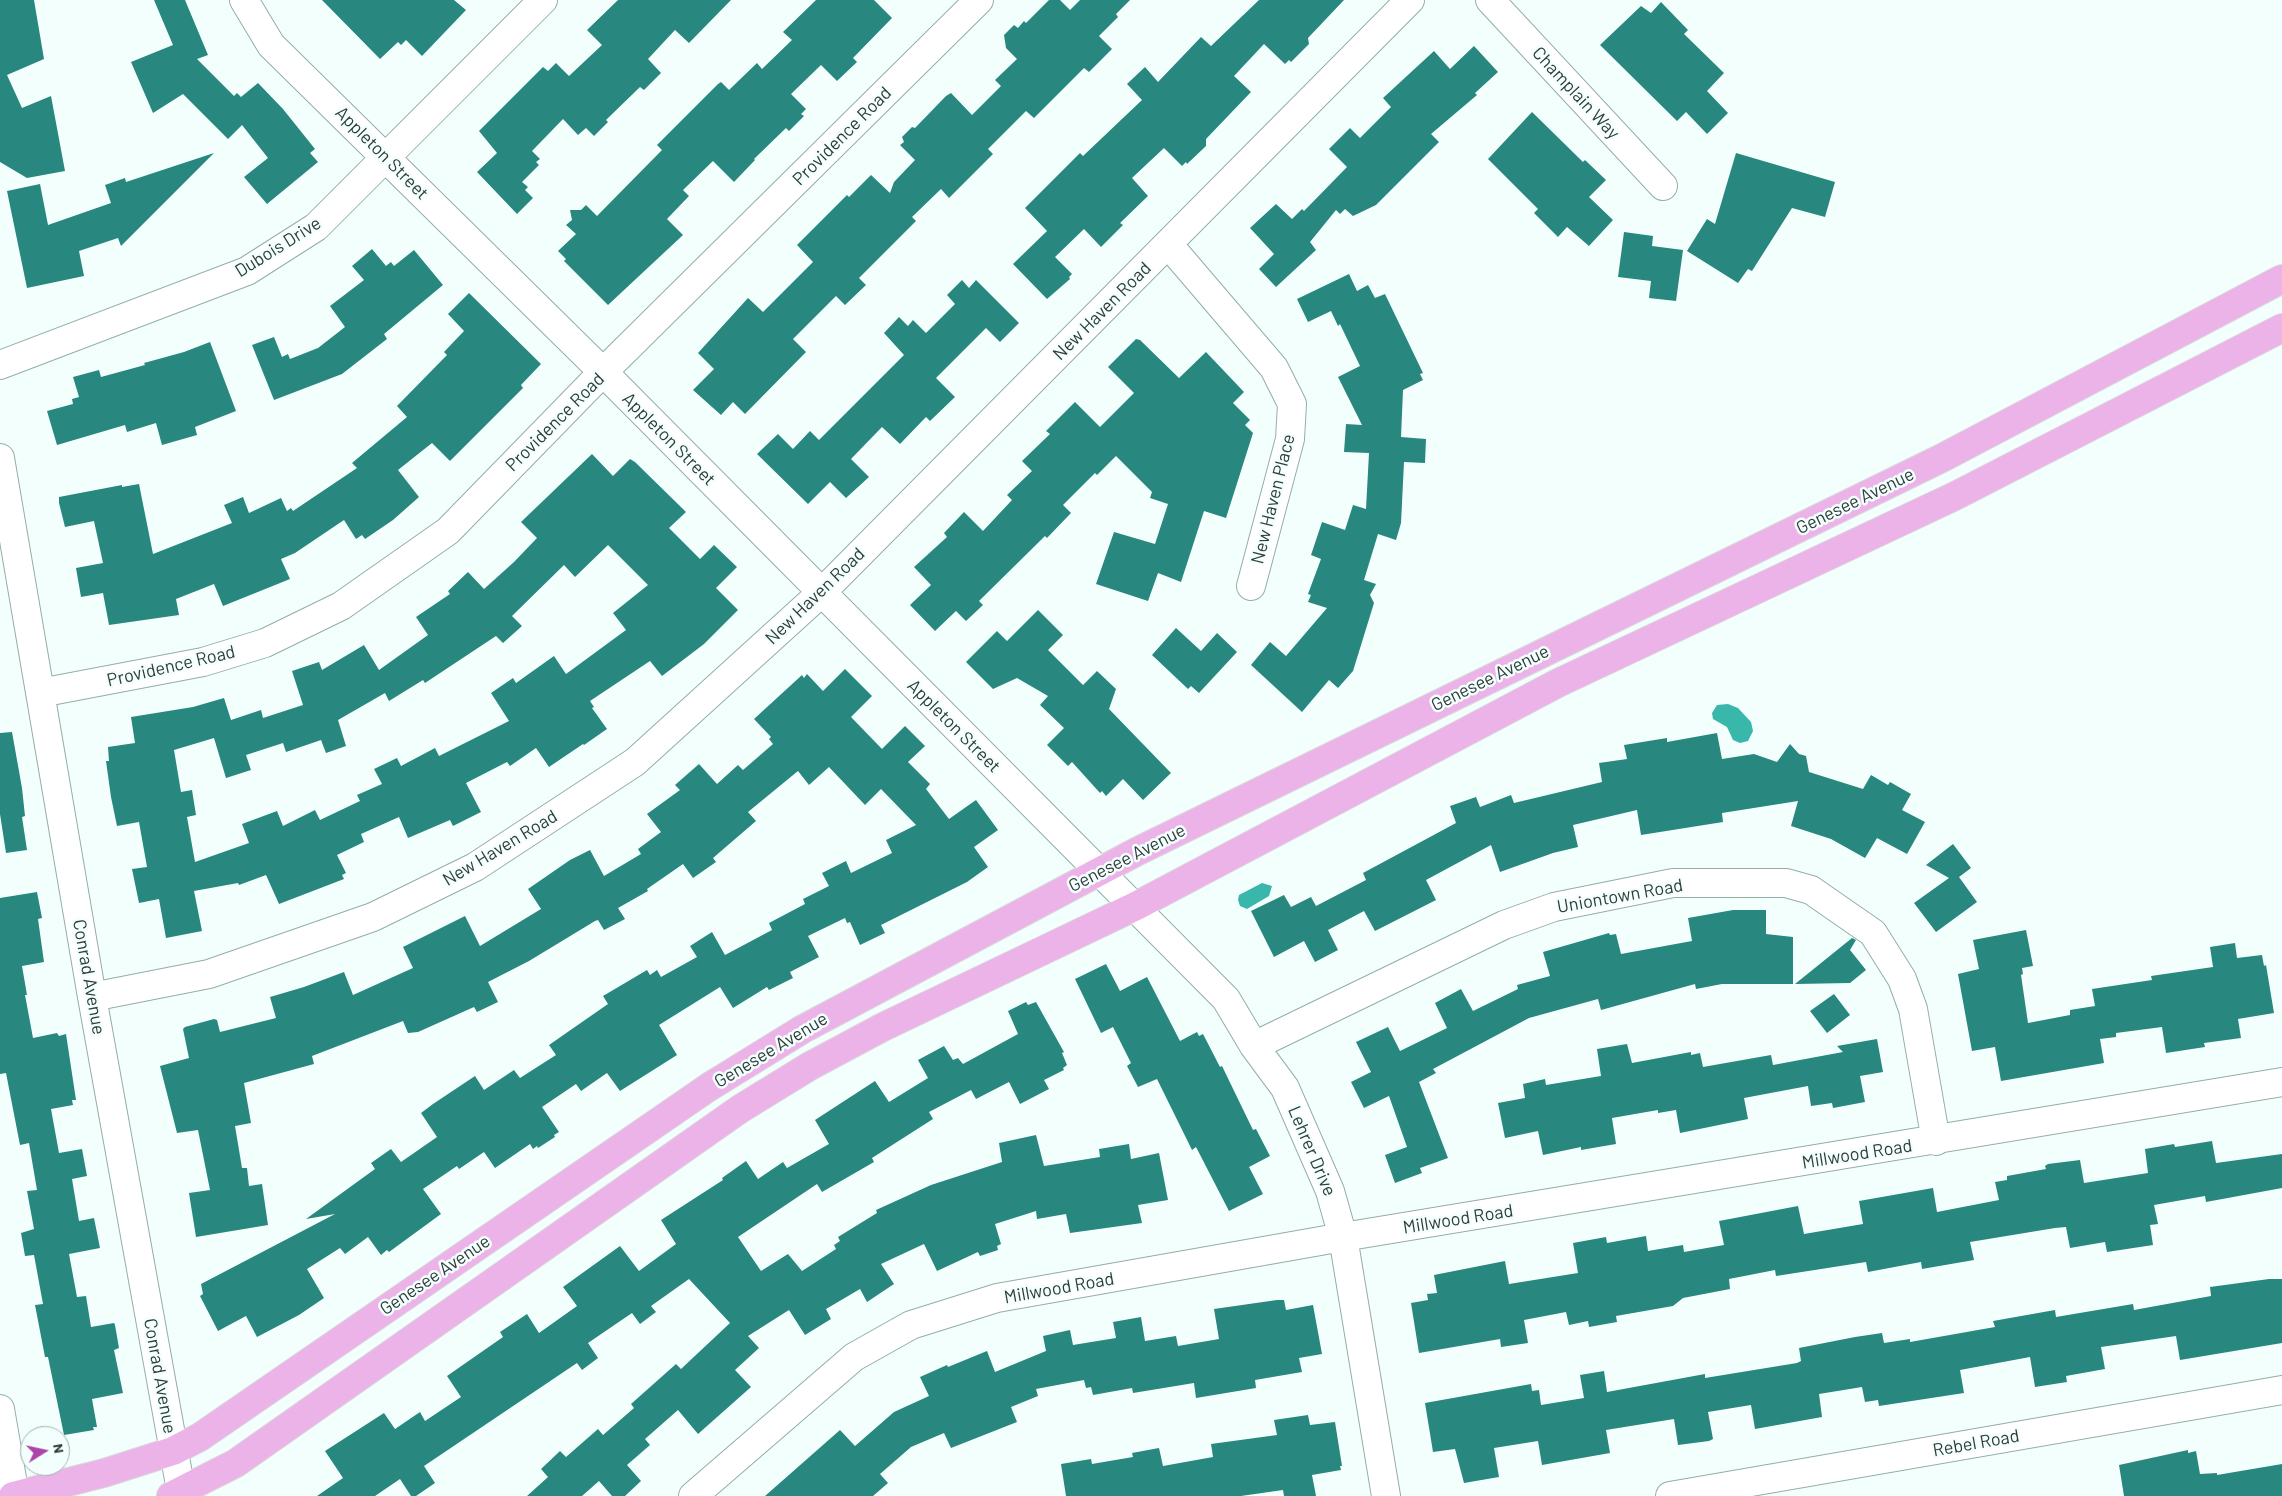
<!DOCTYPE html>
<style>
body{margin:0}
#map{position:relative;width:2282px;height:1496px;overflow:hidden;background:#f3fffd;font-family:Barlow,sans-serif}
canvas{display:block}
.north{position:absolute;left:20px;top:1426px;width:50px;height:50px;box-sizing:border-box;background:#f3fffd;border:1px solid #a5b1af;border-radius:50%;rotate:80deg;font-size:14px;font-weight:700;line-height:20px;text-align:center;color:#313c3a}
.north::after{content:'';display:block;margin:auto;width:18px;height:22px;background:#ad44a7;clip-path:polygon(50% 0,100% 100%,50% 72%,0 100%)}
</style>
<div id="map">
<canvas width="2282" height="1496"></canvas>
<div class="north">N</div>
</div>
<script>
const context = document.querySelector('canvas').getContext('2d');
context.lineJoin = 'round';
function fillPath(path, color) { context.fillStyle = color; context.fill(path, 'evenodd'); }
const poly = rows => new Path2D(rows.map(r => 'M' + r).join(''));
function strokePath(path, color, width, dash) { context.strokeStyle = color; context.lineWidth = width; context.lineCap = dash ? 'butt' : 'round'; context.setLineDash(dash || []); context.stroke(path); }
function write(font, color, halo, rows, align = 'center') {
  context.font = font + ' Barlow,sans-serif'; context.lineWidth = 5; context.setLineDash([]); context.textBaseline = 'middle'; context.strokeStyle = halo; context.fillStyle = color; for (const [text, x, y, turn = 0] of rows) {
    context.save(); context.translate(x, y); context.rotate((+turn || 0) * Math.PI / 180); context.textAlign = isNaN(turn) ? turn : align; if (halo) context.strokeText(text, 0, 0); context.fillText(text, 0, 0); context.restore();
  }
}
const water = poly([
 [1728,704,1738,708,1751,722,1753,731,1748,741,1740,743,1733,740,1727,727,1713,719,1712,713,1717,705],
 [1262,883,1272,886,1269,896,1247,909,1240,906,1238,900,1239,895]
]);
const building = poly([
 [0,0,34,0,44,59,7,75,22,108,51,96,65,171,27,178,0,162],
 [154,0,185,0,208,55,197,59,234,96,237,93,241,97,258,83,283,109,315,149,310,153,318,162,267,204,244,177,268,158,242,125,228,139,183,94,153,113,131,62,173,45],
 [322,0,454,0,466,10,422,56,406,40,401,45,398,42,380,59],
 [618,0,731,0,689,43,675,30,648,59,661,73,644,90,640,87,606,120,608,122,594,136,586,128,578,135,563,119,532,151,540,159,536,162,539,165,522,182,528,187,525,190,533,198,517,214,477,172,497,153,479,131,543,67,548,71,556,63,569,76,602,45,587,30],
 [816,0,874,0,892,18,853,58,857,62,837,81,821,65,791,94,806,109,801,114,804,116,789,131,786,128,754,159,755,160,734,182,713,161,683,190,689,196,667,219,683,235,608,305,564,261,566,259,558,251,576,234,566,225,572,220,570,210,581,210,586,205,597,216,662,150,657,145,718,84,721,82,729,90,757,63,762,69,792,40,783,32],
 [1049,0,1060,0,1070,10,1080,0,1130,0,1116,14,1118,17,1099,36,1112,49,1089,72,1084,68,1034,118,1026,111,988,149,993,154,949,198,941,189,912,217,916,221,859,278,866,285,845,305,836,296,793,339,806,352,745,414,733,402,721,415,693,390,714,369,698,353,748,298,763,312,813,262,797,245,847,195,849,197,871,175,890,193,894,182,915,160,900,145,904,142,902,137,912,127,915,128,946,96,951,93,972,115,1001,86,995,80,1017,59,1006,48,1004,35,1014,25,1018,28,1024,21,1026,23],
 [1259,0,1344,0,1308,38,1309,44,1291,62,1289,60,1285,64,1264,44,1234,76,1251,92,1206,139,1206,146,1187,164,1186,162,1182,166,1164,148,1132,178,1148,196,1120,223,1123,225,1101,247,1084,229,1055,257,1072,274,1069,277,1070,279,1047,299,1013,264,1047,231,1025,208,1080,153,1083,156,1142,100,1127,84,1145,67,1158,82,1201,37,1211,46],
 [1661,2,1688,30,1684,34,1724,73,1707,91,1728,113,1707,134,1686,112,1677,121,1600,45,1641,6,1651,13],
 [1474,46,1498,72,1475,93,1477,95,1431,134,1439,142,1376,205,1353,216,1345,209,1340,214,1336,210,1310,242,1316,250,1276,287,1259,269,1274,254,1250,228,1276,204,1292,219,1302,209,1304,211,1347,167,1329,149,1350,128,1360,138,1391,107,1383,98,1434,51,1450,69],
 [1532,112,1583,162,1585,160,1606,180,1589,197,1613,220,1589,246,1567,227,1558,237,1534,213,1538,209,1488,159],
 [214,153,121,246,118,238,79,251,84,276,27,288,7,191,40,184,48,225,111,203,105,185,125,178,126,182],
 [1736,153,1835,182,1825,217,1792,208,1752,271,1748,269,1738,283,1687,251,1707,219,1715,224],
 [1624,232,1653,236,1652,246,1683,250,1676,301,1649,298,1651,281,1618,277],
 [372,249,386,266,391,262,394,266,414,250,443,285,384,334,387,339,342,374,274,400,252,345,274,337,282,357,288,354,290,359,318,348,345,327,330,306,364,280,352,266],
 [1349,274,1357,291,1368,285,1375,298,1385,294,1423,373,1420,374,1423,380,1403,390,1401,437,1426,439,1425,463,1404,462,1401,523,1396,540,1378,534,1364,580,1376,584,1370,595,1374,603,1353,671,1338,688,1329,680,1302,712,1251,665,1270,642,1286,656,1327,608,1308,602,1311,595,1308,594,1321,559,1311,555,1322,522,1345,530,1353,505,1366,509,1369,453,1344,452,1346,424,1362,425,1338,377,1360,366,1340,324,1338,326,1331,311,1308,322,1297,299],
 [962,280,969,288,976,280,1019,323,1000,342,986,328,936,378,955,397,930,421,926,417,900,444,882,427,851,459,869,477,846,498,830,482,808,504,757,454,778,434,793,449,810,431,819,440,904,355,884,333,899,317,908,326,913,320,926,333,955,304,947,295],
 [469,293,541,364,521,385,523,388,450,461,432,443,398,470,419,497,393,520,365,539,362,535,356,539,344,520,295,553,281,559,290,579,223,606,214,584,176,599,179,615,109,625,103,593,81,597,76,568,103,563,94,521,65,527,59,503,59,497,122,485,122,487,139,484,153,554,232,523,224,505,243,497,249,513,281,498,287,511,291,508,293,511,357,468,352,463,407,417,397,406,447,355,444,352,464,331,448,314],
 [1136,339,1140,340,1179,378,1206,352,1244,392,1233,403,1250,420,1245,425,1253,433,1226,518,1204,511,1181,582,1158,573,1148,601,1096,584,1114,532,1155,544,1168,504,1150,498,1152,492,1116,456,1097,475,1095,473,1063,505,1071,513,1047,538,1045,536,979,601,983,605,966,621,956,611,935,631,910,605,931,585,914,567,947,537,944,533,964,512,983,531,1012,500,1007,495,1032,471,1022,461,1050,434,1046,431,1075,402,1100,427,1134,393,1108,367],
 [210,342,236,411,195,427,197,435,162,445,156,423,127,432,125,425,57,445,47,411,73,404,72,399,79,397,73,377,99,370,101,377,145,365,144,363,184,352],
 [592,454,613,476,630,459,635,462,686,512,669,528,700,559,714,545,737,567,716,588,738,610,704,644,662,676,650,661,590,701,594,707,592,708,607,729,584,745,583,744,549,767,536,748,510,766,507,762,466,783,481,812,453,826,450,820,408,838,399,817,361,834,364,842,337,855,346,873,342,875,344,879,279,904,266,875,239,885,238,883,194,891,202,931,166,938,159,899,139,903,132,869,147,867,139,822,117,826,111,797,106,761,109,761,108,747,135,743,131,717,193,707,224,698,231,720,261,710,263,718,303,705,292,671,319,662,322,670,364,645,379,670,428,635,416,617,450,594,448,591,468,572,484,589,514,562,537,538,521,522],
 [608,545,648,585,613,613,626,630,566,674,554,656,516,683,513,678,491,693,509,721,439,756,435,748,401,766,397,758,374,769,382,784,357,795,360,801,320,820,315,810,283,826,277,811,242,824,249,843,195,862,187,817,196,815,192,790,181,792,174,750,214,738,226,778,251,770,246,755,283,743,286,752,321,740,326,753,346,746,338,720,385,693,389,701,423,680,425,683,496,636,503,643,522,626,512,616,564,565,575,577],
 [1038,610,1063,635,1048,650,1083,685,1097,671,1116,689,1109,709,1171,773,1143,800,1123,779,1106,796,1102,791,1100,793,1072,762,1068,766,1047,745,1064,728,1040,705,1048,696,1017,678,993,689,966,662,997,631,1007,641],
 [1176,628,1201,651,1217,633,1237,652,1199,693,1191,686,1188,689,1152,655],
 [845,669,872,696,851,717,882,749,905,726,925,746,908,762,930,784,926,789,949,819,976,800,998,830,974,847,988,867,967,882,881,925,885,933,860,945,850,922,847,923,845,918,808,936,819,957,790,972,793,978,769,990,767,987,733,1008,720,987,659,1025,677,1055,620,1091,607,1073,581,1091,576,1084,542,1107,559,1132,554,1135,555,1137,538,1148,537,1146,533,1149,530,1144,495,1168,484,1152,459,1169,457,1166,423,1189,441,1214,389,1252,387,1250,381,1255,368,1237,345,1254,340,1248,307,1269,324,1298,299,1315,257,1337,246,1316,218,1331,200,1296,203,1294,201,1284,335,1214,306,1219,375,1169,371,1163,391,1149,401,1162,437,1137,421,1113,433,1104,475,1076,484,1090,514,1070,520,1078,556,1055,549,1045,608,1004,603,996,647,970,650,975,657,970,661,977,697,957,690,946,712,932,725,955,772,930,769,923,805,904,803,899,829,886,822,873,846,861,851,873,892,853,886,840,916,825,881,789,865,805,829,767,809,785,798,771,748,812,756,821,713,858,716,862,693,878,683,864,647,889,648,891,618,908,625,919,604,930,598,920,595,921,529,961,488,982,498,1002,477,1012,474,1007,418,1032,408,1033,403,1021,312,1056,314,1064,244,1083,251,1123,235,1126,242,1168,247,1168,249,1186,262,1184,268,1225,196,1237,189,1193,210,1190,198,1130,177,1133,160,1066,189,1058,183,1029,185,1027,214,1019,217,1020,220,1032,276,1018,270,997,304,987,344,972,353,995,413,968,403,947,465,916,480,946,541,909,528,889,570,860,590,850,604,876,641,854,638,849,661,832,647,814,680,790,675,785,699,764,717,784,738,765,743,770,773,744,769,739,771,737,754,719,802,675,804,678,807,674,823,691],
 [12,732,22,788,25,816,22,817,27,850,6,853,0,814,0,733],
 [1717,733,1722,759,1754,754,1777,762,1790,744,1799,754,1806,756,1809,772,1863,789,1871,775,1888,785,1890,782,1911,794,1902,810,1925,822,1907,854,1877,838,1865,858,1831,839,1791,826,1798,801,1722,813,1723,822,1641,835,1637,810,1573,825,1578,847,1553,853,1500,872,1491,845,1426,880,1436,900,1375,931,1364,911,1328,930,1338,950,1315,962,1304,941,1274,957,1251,911,1284,895,1291,907,1311,897,1316,906,1366,880,1363,873,1456,823,1450,806,1476,797,1480,807,1511,795,1514,803,1602,782,1599,763,1627,759,1624,745,1667,738,1667,742],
 [1953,844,1971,868,1959,877,1977,902,1936,932,1914,903,1949,878,1926,865],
 [37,892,42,918,38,919,44,962,22,966,27,995,25,995,33,1038,57,1033,59,1036,66,1034,76,1100,72,1100,73,1105,51,1109,59,1153,82,1149,87,1176,72,1179,79,1221,94,1218,100,1248,69,1254,77,1297,86,1296,91,1327,114,1323,115,1325,119,1348,114,1350,123,1393,92,1399,97,1427,93,1427,94,1430,64,1435,48,1357,45,1357,35,1305,43,1304,34,1255,25,1256,21,1233,34,1229,27,1191,37,1190,29,1143,20,1145,6,1073,0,1074,0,898],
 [1733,910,1766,910,1766,934,1793,937,1793,984,1722,984,1696,989,1695,984,1601,1010,1598,999,1529,1018,1433,1069,1436,1073,1419,1082,1448,1158,1420,1168,1422,1173,1395,1183,1385,1155,1407,1147,1389,1096,1364,1108,1351,1082,1371,1072,1356,1042,1388,1027,1400,1051,1447,1028,1435,1003,1461,989,1473,1011,1518,989,1517,985,1550,976,1543,952,1609,933,1610,935,1616,934,1621,954,1692,941,1688,918],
 [2026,930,2033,966,2022,968,2023,974,2021,975,2028,1023,2070,1015,2070,1010,2095,1006,2092,989,2152,980,2151,976,2213,967,2210,947,2235,943,2237,958,2262,955,2264,966,2266,965,2274,1013,2238,1019,2241,1038,2204,1043,2205,1047,2166,1053,2162,1027,2116,1033,2116,1037,2100,1039,2104,1063,2001,1081,1995,1047,1972,1051,1958,974,1979,969,1973,940],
 [1852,938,1856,940,1850,950,1866,970,1850,983,1795,984],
 [1106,964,1120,991,1147,977,1180,1041,1197,1032,1199,1036,1203,1034,1220,1067,1222,1066,1253,1130,1256,1129,1270,1156,1249,1167,1263,1194,1229,1211,1196,1147,1192,1150,1157,1079,1138,1087,1127,1066,1131,1063,1113,1027,1101,1033,1075,979],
 [1834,994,1850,1015,1827,1033,1810,1011],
 [1026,1002,1028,1005,1036,1002,1064,1052,1062,1053,1067,1065,1063,1068,1064,1070,1044,1080,1049,1089,1020,1104,1009,1082,976,1099,971,1090,929,1112,933,1119,872,1158,874,1162,822,1192,817,1184,738,1237,761,1271,788,1254,802,1271,836,1249,834,1245,840,1241,838,1237,877,1213,876,1210,931,1185,1002,1162,999,1143,1036,1135,1044,1166,1100,1157,1099,1149,1129,1144,1131,1159,1159,1153,1168,1200,1138,1205,1142,1223,1070,1233,1066,1214,1037,1219,1036,1211,995,1224,1001,1244,997,1246,998,1250,980,1256,978,1252,937,1271,924,1244,881,1264,894,1284,867,1302,860,1289,826,1309,831,1319,805,1335,789,1310,748,1336,759,1348,735,1370,751,1387,698,1434,678,1410,645,1439,650,1445,627,1465,641,1481,625,1496,612,1496,599,1481,582,1496,527,1496,548,1477,541,1469,560,1451,566,1457,598,1429,603,1435,634,1408,631,1404,676,1364,681,1369,730,1323,689,1279,651,1306,656,1312,640,1324,632,1313,588,1343,598,1358,582,1370,577,1363,424,1466,435,1483,416,1496,411,1496,400,1479,375,1496,317,1496,343,1478,325,1451,384,1413,395,1429,420,1412,425,1421,461,1397,447,1376,503,1337,500,1332,527,1314,539,1333,577,1306,563,1287,620,1246,639,1271,676,1244,661,1220,723,1180,722,1178,746,1161,758,1179,783,1162,787,1168,829,1144,815,1120,875,1081,889,1102,928,1078,918,1060,944,1046,953,1060,958,1058,963,1064,1018,1034,1008,1011],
 [1877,1039,1883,1072,1860,1076,1865,1102,1833,1108,1832,1103,1811,1106,1808,1086,1744,1098,1748,1119,1680,1133,1676,1110,1658,1113,1658,1110,1612,1118,1616,1144,1581,1150,1581,1147,1543,1155,1538,1131,1505,1138,1498,1103,1525,1098,1523,1084,1545,1079,1546,1085,1601,1076,1597,1049,1627,1044,1632,1063,1691,1052,1691,1055,1700,1053,1703,1067,1771,1055,1773,1065,1843,1052,1837,1046],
 [2212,1141,2216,1163,2282,1154,2282,1188,2206,1202,2205,1196,2154,1205,2158,1224,2150,1225,2153,1245,2107,1252,2105,1242,2070,1248,2066,1227,2055,1228,1970,1242,1974,1260,1922,1269,1921,1262,1868,1272,1866,1262,1776,1276,1775,1270,1729,1279,1730,1289,1683,1298,1673,1306,1616,1316,1617,1322,1589,1327,1588,1321,1569,1325,1566,1312,1524,1320,1528,1343,1501,1347,1500,1339,1419,1353,1411,1303,1428,1300,1427,1294,1437,1293,1434,1275,1505,1261,1509,1284,1578,1273,1573,1243,1606,1237,1607,1243,1646,1236,1648,1251,1683,1245,1684,1252,1724,1245,1719,1221,1798,1206,1804,1234,1863,1224,1859,1201,1933,1188,1937,1212,1999,1200,1995,1182,2007,1180,2007,1176,2046,1169,2045,1166,2048,1164,2080,1160,2084,1183,2148,1173,2145,1149,2174,1144,2175,1147],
 [2269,1279,2282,1279,2282,1343,2180,1360,2176,1336,2101,1347,2105,1369,2066,1376,2067,1382,2035,1387,2030,1357,1960,1370,1964,1393,1879,1406,1878,1400,1865,1402,1862,1387,1819,1394,1822,1417,1755,1429,1751,1405,1708,1412,1713,1439,1709,1441,1678,1445,1674,1419,1606,1430,1610,1453,1542,1465,1538,1441,1494,1448,1499,1477,1464,1483,1455,1449,1433,1452,1425,1403,1531,1384,1532,1391,1539,1390,1541,1405,1584,1398,1580,1375,1604,1371,1607,1392,1705,1374,1705,1378,1797,1363,1801,1361,1799,1348,1855,1337,1882,1333,1884,1343,1910,1339,1910,1342,1995,1327,1993,1321,2055,1310,2056,1317,2133,1304,2134,1310,2211,1296,2210,1287],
 [1277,1300,1284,1300,1286,1310,1313,1305,1322,1354,1299,1358,1302,1372,1255,1380,1256,1388,1196,1398,1194,1383,1133,1393,1132,1388,1093,1395,1091,1387,1086,1388,1084,1380,1036,1389,1038,1396,1011,1407,1017,1422,951,1448,944,1433,911,1447,880,1474,888,1483,873,1496,765,1496,840,1430,855,1446,894,1412,929,1396,920,1377,947,1365,948,1367,987,1351,995,1372,1046,1351,1043,1336,1070,1330,1073,1345,1116,1338,1113,1322,1141,1317,1145,1341,1176,1336,1178,1346,1219,1339,1214,1309],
 [1308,1415,1310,1425,1335,1422,1342,1466,1340,1466,1341,1470,1312,1475,1316,1496,1284,1496,1283,1490,1241,1496,1066,1496,1061,1464,1091,1459,1092,1464,1133,1457,1132,1453,1159,1448,1163,1466,1213,1457,1211,1444,1277,1435,1274,1420],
 [2188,1450,2188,1453,2196,1451,2200,1474,2217,1473,2217,1475,2282,1464,2282,1496,2124,1496,2119,1465]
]);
const minor = poly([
 [244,0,271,45,603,372,1226,999,1254,1046,1285,1088,1330,1191,1343,1237,1386,1496],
 [1490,0,1663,186],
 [1168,244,1274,368,1292,404,1290,439,1251,586],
 [0,365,247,271,316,227,543,0],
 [0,458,92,997,182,1496],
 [40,693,203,662,265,643,341,606,448,531,603,372,979,0],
 [92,997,209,974,373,917,475,867,635,762,821,593,1410,0],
 [1254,1046,1504,925,1554,907,1673,883,1786,883,1811,890,1873,933,1902,979,1913,1009,1936,1141],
 [0,1409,15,1496],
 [693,1496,854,1357,911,1325,997,1298,1343,1237,2282,1082],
 [1670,1496,2282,1390]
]);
const major = poly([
 [13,1496,104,1473,173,1451,200,1437,709,1087,803,1029,1138,851,1942,458,2282,279],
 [171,1496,236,1463,740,1109,810,1066,883,1027,1136,906,1558,683,1955,496,2282,328]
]);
const streetNames = [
 ["Champlain Way",1576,93,47],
 ["Providence Road",842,136,-45],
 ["Appleton Street",382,153,45],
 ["Dubois Drive",278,247,-32],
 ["New Haven Road",1102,311,-45],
 ["Providence Road",555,422,-45],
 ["Appleton Street",669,439,45],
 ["New Haven Place",1273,499,-76],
 ["Genesee Avenue",1855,501,-26],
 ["New Haven Road",815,596,-44],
 ["Providence Road",171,666,-13],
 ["Genesee Avenue",1490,678,-26],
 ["Appleton Street",954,726,45],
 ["New Haven Road",500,848,-31],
 ["Genesee Avenue",1127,858,-27],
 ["Uniontown Road",1620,896,-10],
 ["Conrad Avenue",89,977,80],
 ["Genesee Avenue",771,1050,-31],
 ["Lehrer Drive",1312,1151,67],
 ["Millwood Road",1857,1154,-9],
 ["Millwood Road",1458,1219,-9],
 ["Genesee Avenue",435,1275,-34],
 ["Millwood Road",1059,1288,-10],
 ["Conrad Avenue",160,1376,80],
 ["Rebel Road",1976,1443,-10]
];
fillPath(water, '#38b7aa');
fillPath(building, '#28877e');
strokePath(minor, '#92aeaa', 30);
strokePath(major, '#dadcdc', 30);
strokePath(minor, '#fff', 28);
strokePath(major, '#ecb3e8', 28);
write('18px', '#313c3a', '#f3fffd', streetNames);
</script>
